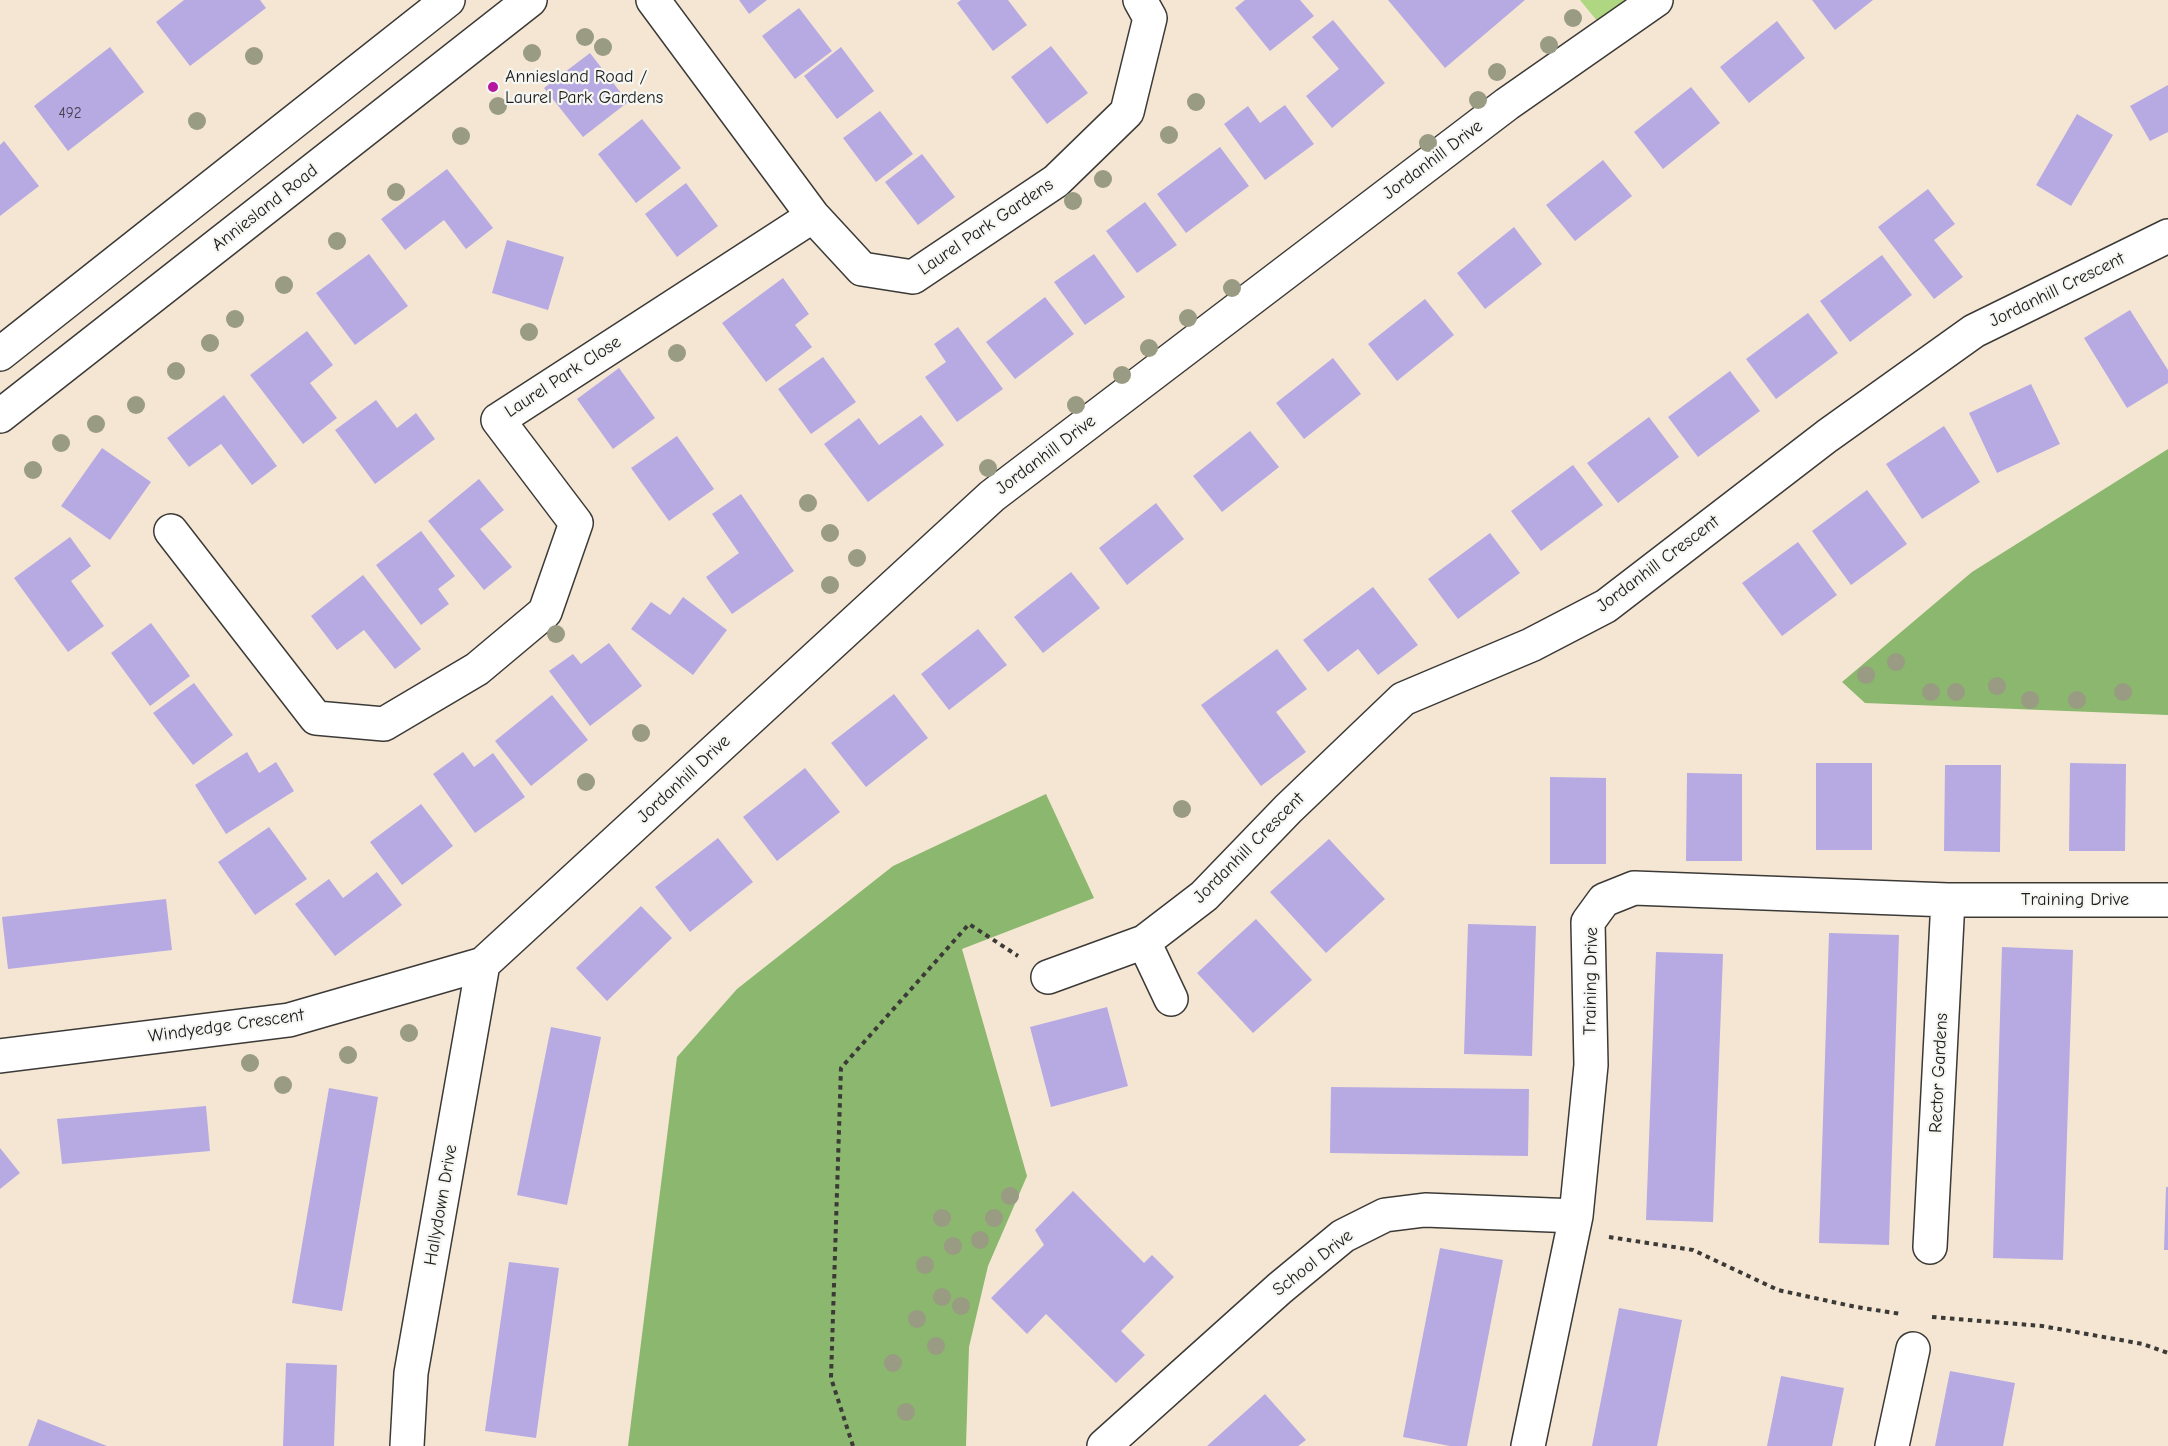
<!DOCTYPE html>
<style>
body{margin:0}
canvas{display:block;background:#f4e6d3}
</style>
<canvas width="2168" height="1446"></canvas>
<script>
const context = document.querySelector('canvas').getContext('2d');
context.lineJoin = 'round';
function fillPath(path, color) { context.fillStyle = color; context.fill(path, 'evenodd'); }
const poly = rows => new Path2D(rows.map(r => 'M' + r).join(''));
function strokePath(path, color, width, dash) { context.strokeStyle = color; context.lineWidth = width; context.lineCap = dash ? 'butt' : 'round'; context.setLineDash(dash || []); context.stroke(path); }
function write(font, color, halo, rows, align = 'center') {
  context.font = font + ' "Comic Neue",sans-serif'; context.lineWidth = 4.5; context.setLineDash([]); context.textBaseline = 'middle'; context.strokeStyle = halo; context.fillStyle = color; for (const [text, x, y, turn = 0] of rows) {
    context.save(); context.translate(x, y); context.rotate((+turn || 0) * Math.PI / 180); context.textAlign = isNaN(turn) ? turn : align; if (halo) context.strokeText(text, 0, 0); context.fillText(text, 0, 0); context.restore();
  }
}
const green = poly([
 [1580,0,1625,0,1598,22]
]);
const forest = poly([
 [2168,449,2168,715,1865,703,1842,682,1972,572],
 [1046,794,1094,898,962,949,1027,1176,988,1266,969,1347,966,1446,628,1446,677,1057,737,989,893,866]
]);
const building = poly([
 [184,0,260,0,266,8,190,66,156,22],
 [739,0,767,0,749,14],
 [961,0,1008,0,1027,25,993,51,957,3],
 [1245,0,1300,0,1314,16,1270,51,1235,8],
 [1388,0,1525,0,1445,68],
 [1812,0,1873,0,1835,30],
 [799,8,832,51,795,79,762,36],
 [1333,20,1385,83,1332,128,1306,96,1339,69,1312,37],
 [1777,21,1805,58,1749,103,1720,67],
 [1051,46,1088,93,1047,124,1011,77],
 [110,47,144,92,68,151,34,106],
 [841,47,874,91,837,119,804,76],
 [590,53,628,102,583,137,544,88],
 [2168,85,2168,132,2150,141,2130,106],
 [1691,87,1720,123,1663,169,1634,132],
 [1285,105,1314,144,1265,180,1224,124,1248,106,1260,123],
 [880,111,913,154,876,182,843,138],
 [2077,114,2113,135,2071,206,2036,185],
 [642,119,681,168,636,203,598,154],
 [4,141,39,186,0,216,0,145],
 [1220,147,1249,186,1186,233,1157,194],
 [922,154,955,197,918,225,885,182],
 [1603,160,1632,196,1575,241,1546,205],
 [447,169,493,228,466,249,444,220,405,250,381,219],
 [686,183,718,226,677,257,645,214],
 [1928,189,1955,224,1934,240,1963,277,1934,299,1878,227],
 [1145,202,1177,245,1137,273,1106,231],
 [1514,227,1542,264,1485,309,1457,273],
 [507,240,564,257,548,310,492,293],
 [369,254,408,306,355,345,316,293],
 [1094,254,1125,297,1085,325,1054,282],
 [1882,255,1912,295,1850,342,1820,301],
 [783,278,809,314,795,325,812,347,766,382,722,323],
 [1045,297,1074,334,1015,379,986,342],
 [1425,299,1454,335,1397,381,1368,344],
 [2130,310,2168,370,2168,383,2127,408,2084,338],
 [1808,313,1838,353,1776,399,1746,359],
 [958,327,1003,389,957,422,925,377,946,362,934,344],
 [307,331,333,365,310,383,337,418,303,444,250,375],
 [823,357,856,402,811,434,778,389],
 [1333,358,1361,394,1304,439,1276,403],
 [619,368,655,418,613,449,577,399],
 [1730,371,1760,411,1698,457,1668,417],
 [2031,384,2060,444,1997,473,1969,413],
 [224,395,277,466,252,485,221,444,189,467,167,438],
 [376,400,397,428,416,413,435,439,375,484,335,430],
 [921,415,944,445,868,502,824,444,859,418,879,445],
 [1649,417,1679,457,1618,503,1587,463],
 [1944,426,1980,482,1922,519,1886,464],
 [1250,431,1279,467,1222,512,1193,476],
 [677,436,714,489,669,521,631,468],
 [102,448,151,482,110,540,61,506],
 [1573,465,1603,505,1541,551,1511,511],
 [479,479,504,510,480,529,512,567,484,590,428,521],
 [1867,490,1907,544,1851,585,1812,531],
 [741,494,794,571,732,614,706,577,739,553,712,514],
 [1156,503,1184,539,1127,585,1099,548],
 [421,531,455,576,438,589,449,604,421,625,376,565],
 [1490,533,1520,573,1458,619,1428,579],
 [70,537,91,566,71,581,104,626,68,652,14,578],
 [1798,542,1837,595,1782,636,1742,583],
 [1071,572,1100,608,1043,653,1014,617],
 [363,575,421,649,395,669,364,630,337,650,311,616],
 [1373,587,1418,645,1378,675,1358,649,1328,672,1303,640],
 [683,597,727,630,693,675,631,629,651,602,670,615],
 [151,623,190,676,150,706,111,653],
 [978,629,1007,665,949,710,921,674],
 [609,643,642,686,590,726,549,671,573,654,581,664],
 [1277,649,1307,689,1276,712,1306,752,1261,786,1201,705],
 [194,683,233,735,193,765,153,713],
 [894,694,928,738,866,787,831,743],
 [552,695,588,740,531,786,495,741],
 [247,752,259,773,276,762,294,791,226,834,195,785],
 [463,752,474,767,493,753,525,797,475,833,433,774],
 [1816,763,1872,763,1872,850,1816,850],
 [2070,763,2126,764,2125,851,2069,851],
 [1945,765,2001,765,2000,852,1944,851],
 [805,768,840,812,777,861,743,817],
 [1687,773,1742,774,1742,861,1686,861],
 [1550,777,1606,778,1606,864,1550,864],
 [421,804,453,846,402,885,370,842],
 [269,827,307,879,255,915,218,862],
 [718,838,753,882,690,932,655,887],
 [1329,839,1385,899,1326,953,1270,892],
 [377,872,402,905,335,956,295,904,329,879,343,898],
 [166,899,172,950,8,969,2,917],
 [641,906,672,938,607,1001,576,968],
 [1256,919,1312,980,1253,1033,1197,973],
 [1468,924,1536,926,1532,1056,1464,1054],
 [1829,933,1899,935,1889,1245,1819,1243],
 [2002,947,2073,950,2063,1260,1993,1258],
 [1656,952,1723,954,1713,1222,1646,1220],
 [1107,1007,1128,1086,1051,1107,1030,1027],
 [551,1027,601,1037,567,1205,517,1195],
 [1331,1087,1529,1089,1528,1156,1330,1153],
 [329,1088,378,1097,342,1311,292,1303],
 [206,1106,210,1151,62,1164,57,1119],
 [0,1148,20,1173,0,1189],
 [2166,1187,2168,1187,2168,1250,2164,1250],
 [1073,1191,1144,1263,1152,1255,1174,1277,1121,1331,1145,1355,1116,1383,1046,1314,1027,1334,991,1298,1044,1245,1035,1230],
 [1440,1248,1503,1260,1467,1446,1450,1446,1403,1437],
 [509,1262,559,1268,536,1438,485,1431],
 [1619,1308,1682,1320,1657,1446,1592,1446],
 [286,1363,337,1365,334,1446,283,1446],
 [1950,1371,2015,1383,2003,1446,1935,1446],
 [1781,1376,1844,1388,1832,1446,1767,1446],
 [1265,1394,1306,1440,1298,1446,1207,1446],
 [38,1419,107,1446,28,1446]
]);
const path = poly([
 [1609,1237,1693,1250,1778,1290,1856,1307,1901,1314],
 [1932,1317,2042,1326,2143,1344,2168,1353],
 [853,1446,831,1378,841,1068,969,924,1018,956]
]);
const minor = poly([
 [653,0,813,216,862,269,913,277,1056,181,1127,112,1150,18,1140,0],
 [171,531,316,718,384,724,477,669,545,612,576,523,498,420,813,216],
 [1144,942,1171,999],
 [1048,977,1144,942,1204,896,1288,809,1403,699,1531,645,1606,606,1827,436,1974,331,2168,236],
 [0,1056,289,1020,483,964,992,496,1507,104,1656,0],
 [1930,1247,1948,900],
 [407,1446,411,1373,483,964],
 [1104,1446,1280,1288,1343,1236,1385,1215,1425,1210,1576,1216],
 [1528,1446,1576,1216,1591,1065,1588,922,1604,900,1634,888,1948,900,2168,900],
 [1892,1446,1913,1349]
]);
const tertiary = poly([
 [0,354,448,0],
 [0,416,530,0]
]);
const trees = [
 [1573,18],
 [585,37],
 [1549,45],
 [603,47],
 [532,53],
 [254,56],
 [1497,72],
 [1478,100],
 [1196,102],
 [498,106],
 [197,121],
 [1169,135],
 [461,136],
 [1428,143],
 [1103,179],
 [396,192],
 [1073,201],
 [337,241],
 [284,285],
 [1232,288],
 [1188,318],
 [235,319],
 [529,332],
 [210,343],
 [1149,348],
 [677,353],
 [176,371],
 [1122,375],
 [136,405],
 [1076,405],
 [96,424],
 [61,443],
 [988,468],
 [33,470],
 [808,503],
 [830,533],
 [857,558],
 [830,585],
 [556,634],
 [1896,662],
 [1866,675],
 [1997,686],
 [1931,692],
 [1956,692],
 [2123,692],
 [2030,700],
 [2077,700],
 [641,733],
 [586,782],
 [1182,809],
 [409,1033],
 [348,1055],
 [250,1063],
 [283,1085],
 [1010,1196],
 [942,1218],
 [994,1218],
 [980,1240],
 [953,1246],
 [925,1265],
 [942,1297],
 [961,1306],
 [917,1319],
 [936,1346],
 [893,1363],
 [906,1412]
];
const markers = [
 [493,87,6,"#b5179e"]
];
const numberNames = [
 ["492",70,114]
];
const poiNames = [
 ["Anniesland Road /",505,77],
 ["Laurel Park Gardens",505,98]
];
const streetNames = [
 ["Jordanhill Drive",1433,160,-37],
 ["Anniesland Road",265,208,-38],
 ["Laurel Park Gardens",986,227,-34],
 ["Jordanhill Crescent",2057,290,-26],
 ["Laurel Park Close",563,377,-33],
 ["Jordanhill Drive",1046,455,-37],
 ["Jordanhill Crescent",1658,564,-37],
 ["Jordanhill Drive",684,779,-43],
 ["Jordanhill Crescent",1249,848,-45],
 ["Training Drive",2075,900],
 ["Training Drive",1591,981,-89],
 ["Windyedge Crescent",226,1026,-8],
 ["Rector Gardens",1939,1073,-87],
 ["Hallydown Drive",441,1205,-80],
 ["School Drive",1313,1263,-38]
];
fillPath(green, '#afd680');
fillPath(forest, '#8bb76e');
fillPath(building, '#b7aae3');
strokePath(minor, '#3c3a37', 36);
strokePath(tertiary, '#3c3a37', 36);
strokePath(path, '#3c3a37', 4, [4.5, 4.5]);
strokePath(minor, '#fff', 33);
strokePath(tertiary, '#fff', 33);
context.fillStyle = '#999b82';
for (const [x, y] of trees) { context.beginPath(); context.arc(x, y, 9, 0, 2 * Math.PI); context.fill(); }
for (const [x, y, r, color] of markers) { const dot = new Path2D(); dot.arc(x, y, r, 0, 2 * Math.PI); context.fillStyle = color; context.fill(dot); strokePath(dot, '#f6f6f2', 2); }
write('15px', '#43404e', null, numberNames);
write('18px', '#1c1c1c', '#f6f6f2', poiNames, 'left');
write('18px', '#1c1c1c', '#f6f6f2', streetNames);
</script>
